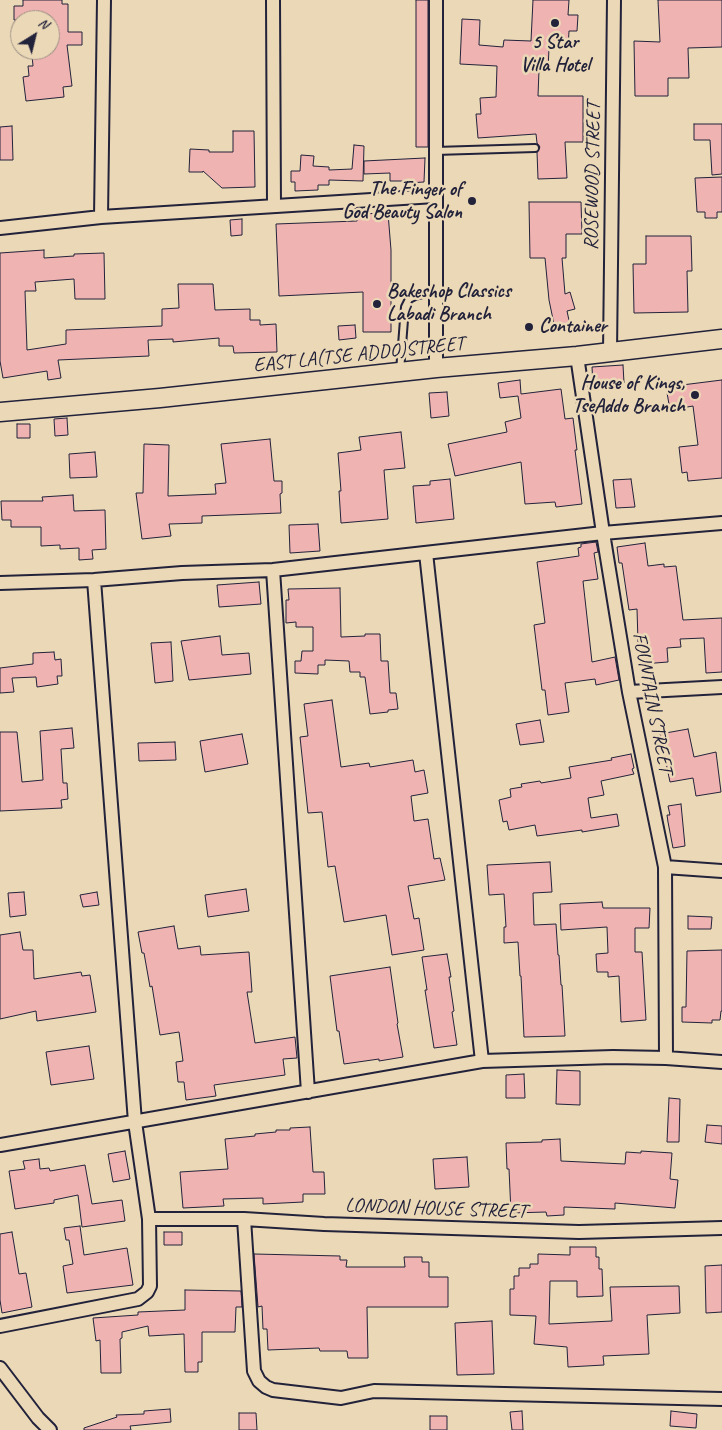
<!DOCTYPE html>
<style>
body{margin:0}
#map{position:relative;width:722px;height:1430px;overflow:hidden;background:#ebd8b6;font-family:Caveat,sans-serif}
canvas{display:block}
.north{position:absolute;left:10px;top:10px;width:50px;height:50px;box-sizing:border-box;background:#ebd8b6;border:1px solid #9b8f85;border-radius:50%;rotate:36deg;font-size:14px;font-weight:700;line-height:20px;text-align:center;color:#22223b}
.north::after{content:'';display:block;margin:auto;width:18px;height:22px;background:#22223b;clip-path:polygon(50% 0,100% 100%,50% 72%,0 100%)}
</style>
<div id="map">
<canvas width="722" height="1430"></canvas>
<div class="north">N</div>
</div>
<script>
const context = document.querySelector('canvas').getContext('2d');
context.lineJoin = 'round';
function fillPath(path, color) { context.fillStyle = color; context.fill(path, 'evenodd'); }
const poly = rows => new Path2D(rows.map(r => 'M' + r).join(''));
function strokePath(path, color, width, dash) { context.strokeStyle = color; context.lineWidth = width; context.lineCap = dash ? 'butt' : 'round'; context.setLineDash(dash || []); context.stroke(path); }
function write(font, color, halo, rows, align = 'center') {
  context.font = font + ' Caveat,sans-serif'; context.lineWidth = 5; context.setLineDash([]); context.textBaseline = 'middle'; context.strokeStyle = halo; context.fillStyle = color; for (const [text, x, y, turn = 0] of rows) {
    context.save(); context.translate(x, y); context.rotate((+turn || 0) * Math.PI / 180); context.textAlign = isNaN(turn) ? turn : align; if (halo) context.strokeText(text, 0, 0); context.fillText(text, 0, 0); context.restore();
  }
}
const building = poly([
 [23,0,62,0,62,4,68,4,68,32,82,32,82,45,67,45,72,86,63,87,64,97,26,101,23,77,29,76,28,66,33,66,32,55,50,53,50,20,14,20,14,6,23,6,23,0],
 [416,0,428,0,428,147,416,147,416,0],
 [533,0,569,0,568,15,578,15,577,31,569,31,568,49,549,48,548,70,539,70,538,96,583,96,583,142,565,142,567,178,538,179,537,152,540,147,537,143,536,134,478,138,476,114,481,114,480,98,496,97,497,66,460,64,462,19,480,20,479,45,503,47,504,40,531,41,533,0],
 [658,0,722,0,722,47,688,48,689,78,668,78,668,96,635,96,634,41,660,42,658,0],
 [694,124,722,124,722,174,712,175,710,140,694,140,694,124],
 [12,126,13,160,0,160,0,127,12,126],
 [233,131,254,131,255,187,222,188,203,171,203,172,189,172,190,149,209,150,209,152,233,152,233,131],
 [354,145,364,146,363,181,329,180,329,185,318,185,318,190,295,191,295,182,291,182,291,171,300,171,301,155,314,156,313,166,329,167,329,170,352,169,354,145],
 [425,158,424,182,407,183,407,181,390,181,390,173,364,174,364,161,425,158],
 [722,177,722,212,717,212,717,218,705,218,705,212,697,212,695,178,722,177],
 [529,202,581,202,582,234,566,234,566,258,562,258,565,294,570,292,575,309,567,311,570,325,555,329,549,300,545,258,530,258,529,202],
 [388,213,391,250,391,332,363,332,363,292,279,296,276,224,357,221,357,214,388,213],
 [242,219,242,235,231,236,230,220,242,219],
 [646,236,691,236,692,271,687,271,688,312,634,313,633,264,646,264,646,236],
 [44,250,44,258,74,256,74,254,104,253,105,299,75,299,74,279,35,282,36,291,25,291,27,350,66,344,66,330,162,326,162,309,179,308,178,284,213,284,215,310,250,309,250,320,260,320,260,325,276,324,277,352,234,353,233,346,219,346,219,338,173,342,173,339,148,340,149,356,58,360,61,378,48,380,47,371,3,378,0,361,0,253,44,250],
 [355,325,356,338,339,340,338,326,355,325],
 [623,365,624,383,593,385,592,367,623,365],
 [520,380,521,394,561,389,565,419,573,418,577,450,575,450,582,504,556,507,555,502,525,504,521,462,455,476,448,444,507,432,505,422,521,418,518,396,500,398,498,383,520,380],
 [722,380,722,478,688,481,687,472,682,473,679,447,698,445,693,406,670,410,666,387,722,380],
 [447,392,449,416,431,418,429,393,447,392],
 [67,418,68,435,55,436,54,419,67,418],
 [17,424,30,424,30,438,17,438,17,424],
 [401,432,405,468,384,470,388,519,341,523,339,491,341,491,338,453,361,450,359,437,401,432],
 [270,439,274,481,282,481,282,493,280,494,281,513,202,516,202,523,169,524,171,536,142,539,136,493,143,493,144,444,169,445,168,496,216,494,215,484,226,483,221,444,270,439],
 [95,452,97,477,70,478,69,454,95,452],
 [450,479,454,519,416,523,413,486,430,485,430,481,450,479],
 [631,479,635,507,616,508,613,480,631,479],
 [73,495,74,511,105,510,106,549,92,550,93,559,79,560,79,548,60,549,60,545,41,546,41,527,11,527,11,520,2,520,1,501,43,501,42,497,73,495],
 [318,524,320,551,290,553,289,525,318,524],
 [596,542,598,552,594,553,598,579,583,581,592,662,615,657,619,680,596,685,595,679,565,683,569,712,548,715,545,690,542,690,534,625,545,623,537,562,579,556,578,548,581,547,581,544,596,542],
 [645,543,648,566,664,564,664,567,676,566,683,620,722,618,722,672,706,673,704,638,680,639,681,647,667,648,668,662,642,664,641,642,638,642,637,609,629,610,622,563,619,563,617,547,645,543],
 [259,582,261,604,219,607,217,585,259,582],
 [340,588,341,637,365,636,365,634,380,634,381,661,388,661,390,693,396,693,398,709,388,710,388,712,370,714,365,677,360,677,360,672,350,672,349,661,325,660,325,665,318,665,318,674,295,673,295,661,301,661,302,651,313,651,313,627,296,627,296,622,286,623,286,600,289,600,288,589,340,588],
 [220,636,222,655,249,653,251,674,189,680,181,641,220,636],
 [171,642,173,681,155,683,151,643,171,642],
 [54,652,55,660,61,659,62,676,57,676,58,684,37,687,36,677,12,678,14,692,0,693,0,668,33,664,33,653,54,652],
 [332,700,341,767,369,763,370,767,413,760,415,772,424,770,428,793,411,796,414,821,428,819,434,859,440,858,445,880,408,886,414,919,419,918,424,950,392,955,386,915,344,922,335,866,328,867,322,812,308,813,300,737,308,736,304,704,332,700],
 [540,720,544,742,520,745,516,724,540,720],
 [72,728,74,748,61,749,63,783,67,783,68,799,61,800,62,808,0,811,0,732,17,732,22,782,43,780,40,731,72,728],
 [688,729,694,757,716,752,721,792,696,796,693,778,670,782,660,734,688,729],
 [242,734,248,764,205,772,200,741,242,734],
 [175,742,176,760,139,761,138,743,175,742],
 [631,754,634,768,632,769,634,774,601,781,604,795,588,798,591,818,617,814,619,826,582,832,582,830,537,836,535,825,509,830,507,821,503,822,499,800,511,797,510,789,522,787,521,784,540,781,541,783,571,778,569,767,612,760,611,758,631,754],
 [681,804,685,846,673,848,668,822,667,815,670,815,668,806,681,804],
 [550,862,552,892,533,893,534,925,556,924,558,955,559,955,561,985,562,985,565,1036,524,1037,521,976,520,976,518,942,504,943,504,927,506,927,504,894,489,895,487,865,550,862],
 [246,889,249,911,208,917,205,895,246,889],
 [24,892,26,915,10,917,8,893,24,892],
 [97,892,99,905,83,907,80,895,97,892],
 [602,902,603,908,650,908,649,928,635,928,635,952,642,952,646,1020,621,1022,619,976,608,977,608,972,597,972,596,954,608,953,607,927,561,930,560,904,602,902],
 [688,916,712,917,711,929,688,929,688,916],
 [174,926,178,949,200,946,201,955,249,952,252,992,247,992,255,1043,295,1037,297,1058,283,1059,285,1075,214,1085,216,1096,186,1100,184,1082,178,1082,176,1062,183,1061,179,1032,160,1035,152,986,150,987,144,953,142,953,138,932,174,926],
 [20,932,23,950,33,950,34,979,81,972,82,976,90,975,96,1012,37,1021,36,1011,0,1019,0,935,20,932],
 [722,950,722,1011,721,1011,720,1020,712,1020,712,1023,682,1022,682,1007,686,1007,687,951,722,950],
 [447,954,451,977,449,977,454,1011,452,1012,457,1045,434,1048,425,990,427,990,422,957,447,954],
 [390,967,398,1023,397,1024,403,1057,379,1061,379,1059,344,1064,339,1031,337,1031,330,976,390,967],
 [89,1046,94,1079,51,1085,46,1052,89,1046],
 [557,1070,580,1071,580,1105,556,1104,557,1070],
 [524,1074,525,1098,506,1098,506,1075,524,1074],
 [669,1098,680,1099,679,1142,667,1142,669,1098],
 [707,1125,722,1126,722,1144,705,1142,707,1125],
 [310,1127,313,1172,324,1172,325,1194,303,1194,303,1202,263,1204,263,1198,223,1199,224,1206,183,1208,180,1172,228,1169,225,1139,255,1136,255,1134,276,1132,276,1130,290,1130,290,1128,310,1127],
 [560,1139,561,1161,625,1164,626,1152,641,1153,641,1151,672,1153,670,1179,678,1180,675,1208,615,1203,615,1209,564,1207,564,1215,547,1216,546,1212,511,1213,509,1169,507,1169,506,1143,542,1142,542,1140,560,1139],
 [125,1151,130,1179,113,1182,108,1154,125,1151],
 [467,1157,469,1187,435,1189,433,1159,467,1157],
 [39,1159,40,1169,49,1168,50,1171,85,1165,92,1204,122,1200,125,1221,82,1227,78,1195,54,1200,54,1203,15,1209,9,1171,25,1169,23,1161,39,1159],
 [80,1226,84,1255,127,1248,133,1285,67,1293,63,1266,73,1264,69,1240,66,1240,64,1228,80,1226],
 [12,1232,19,1274,26,1273,32,1307,2,1313,0,1300,0,1234,12,1232],
 [164,1232,182,1232,182,1245,164,1245,164,1232],
 [570,1247,596,1247,596,1257,599,1257,599,1269,602,1269,603,1296,577,1297,577,1281,550,1281,549,1324,612,1321,610,1287,679,1286,680,1313,647,1315,649,1354,603,1356,604,1365,568,1367,567,1347,534,1344,536,1316,510,1315,510,1289,514,1289,514,1276,519,1276,519,1268,530,1268,530,1264,538,1264,538,1254,570,1255,570,1247],
 [254,1254,340,1256,340,1260,347,1260,346,1267,405,1267,404,1257,422,1257,422,1262,429,1262,429,1277,448,1277,448,1307,367,1307,368,1358,348,1358,347,1351,320,1351,319,1348,268,1350,267,1329,263,1329,262,1306,258,1307,254,1254],
 [722,1265,722,1312,706,1313,705,1266,722,1265],
 [185,1290,241,1291,242,1307,236,1307,235,1332,202,1332,202,1362,198,1362,198,1372,185,1372,184,1334,149,1336,148,1326,122,1332,122,1338,120,1339,121,1373,101,1373,100,1340,96,1341,93,1318,138,1315,138,1312,185,1310,185,1290],
 [492,1321,494,1374,457,1375,455,1323,492,1321],
 [170,1409,171,1422,130,1426,131,1430,84,1430,84,1428,117,1417,116,1415,144,1414,144,1411,170,1409],
 [522,1411,523,1430,512,1430,510,1412,522,1411],
 [671,1411,697,1414,696,1428,670,1426,671,1411],
 [239,1413,256,1413,257,1430,239,1430,239,1413],
 [430,1416,447,1416,447,1430,430,1430,430,1416]
]);
const lane = poly([
 [435,151,535,148],
 [400,371,405,307,409,299,415,296,436,291]
]);
const street = poly([
 [273,0,274,206],
 [101,217,104,0],
 [0,228,101,217,435,196],
 [610,352,614,0],
 [577,356,603,533,629,692,665,867,666,1058],
 [436,368,436,0],
 [426,553,482,1061],
 [273,570,308,1092],
 [0,583,94,580,182,573,273,570,603,533,722,523],
 [629,692,722,687],
 [665,867,722,871],
 [0,1145,482,1061,613,1057,666,1058,722,1062],
 [149,1219,244,1219,324,1224,579,1232,722,1228],
 [244,1219,254,1371,259,1381,266,1387,273,1390,341,1398,374,1391,722,1399],
 [0,1326,138,1299,147,1292,150,1286,149,1219,135,1122,94,580],
 [0,1368,38,1418,50,1430]
]);
const secondary = poly([
 [0,412,160,398,436,368,577,356,722,339]
]);
const markers = [
 [555,23,5,"#22223b"],
 [472,201,5,"#22223b"],
 [377,304,5,"#22223b"],
 [529,327,5,"#22223b"],
 [695,395,5,"#22223b"]
];
const poiNames = [
 ["5 Star",555,43,"center"],
 ["Villa Hotel",555,66,"center"],
 ["The Finger of",462,190],
 ["God Beauty Salon",462,213],
 ["Bakeshop Classics",387,292,"left"],
 ["Labadi Branch",387,315,"left"],
 ["Container",539,327,"left"],
 ["House of Kings,",685,384],
 ["TseAddo Branch",685,407]
];
const streetNames = [
 ["ROSEWOOD STREET",593,176,-89],
 ["EAST LA(TSE ADDO)STREET",359,355,-6],
 ["FOUNTAIN STREET",652,703,79],
 ["LONDON HOUSE STREET",436,1209,2]
];
fillPath(building, '#efb3b1');
strokePath(building, '#22223b', 1);
strokePath(lane, '#22223b', 10);
strokePath(street, '#22223b', 16);
strokePath(secondary, '#22223b', 21);
strokePath(lane, '#ebd8b6', 6);
strokePath(street, '#ebd8b6', 12);
strokePath(secondary, '#ebd8b6', 18);
for (const [x, y, r, color] of markers) { const dot = new Path2D(); dot.arc(x, y, r, 0, 2 * Math.PI); context.fillStyle = color; context.fill(dot); strokePath(dot, '#ebd8b6', 2); }
write('bold 20px', '#22223b', '#ebd8b6', poiNames, 'right');
write('20px', '#22223b', '#ebd8b6', streetNames);
</script>
